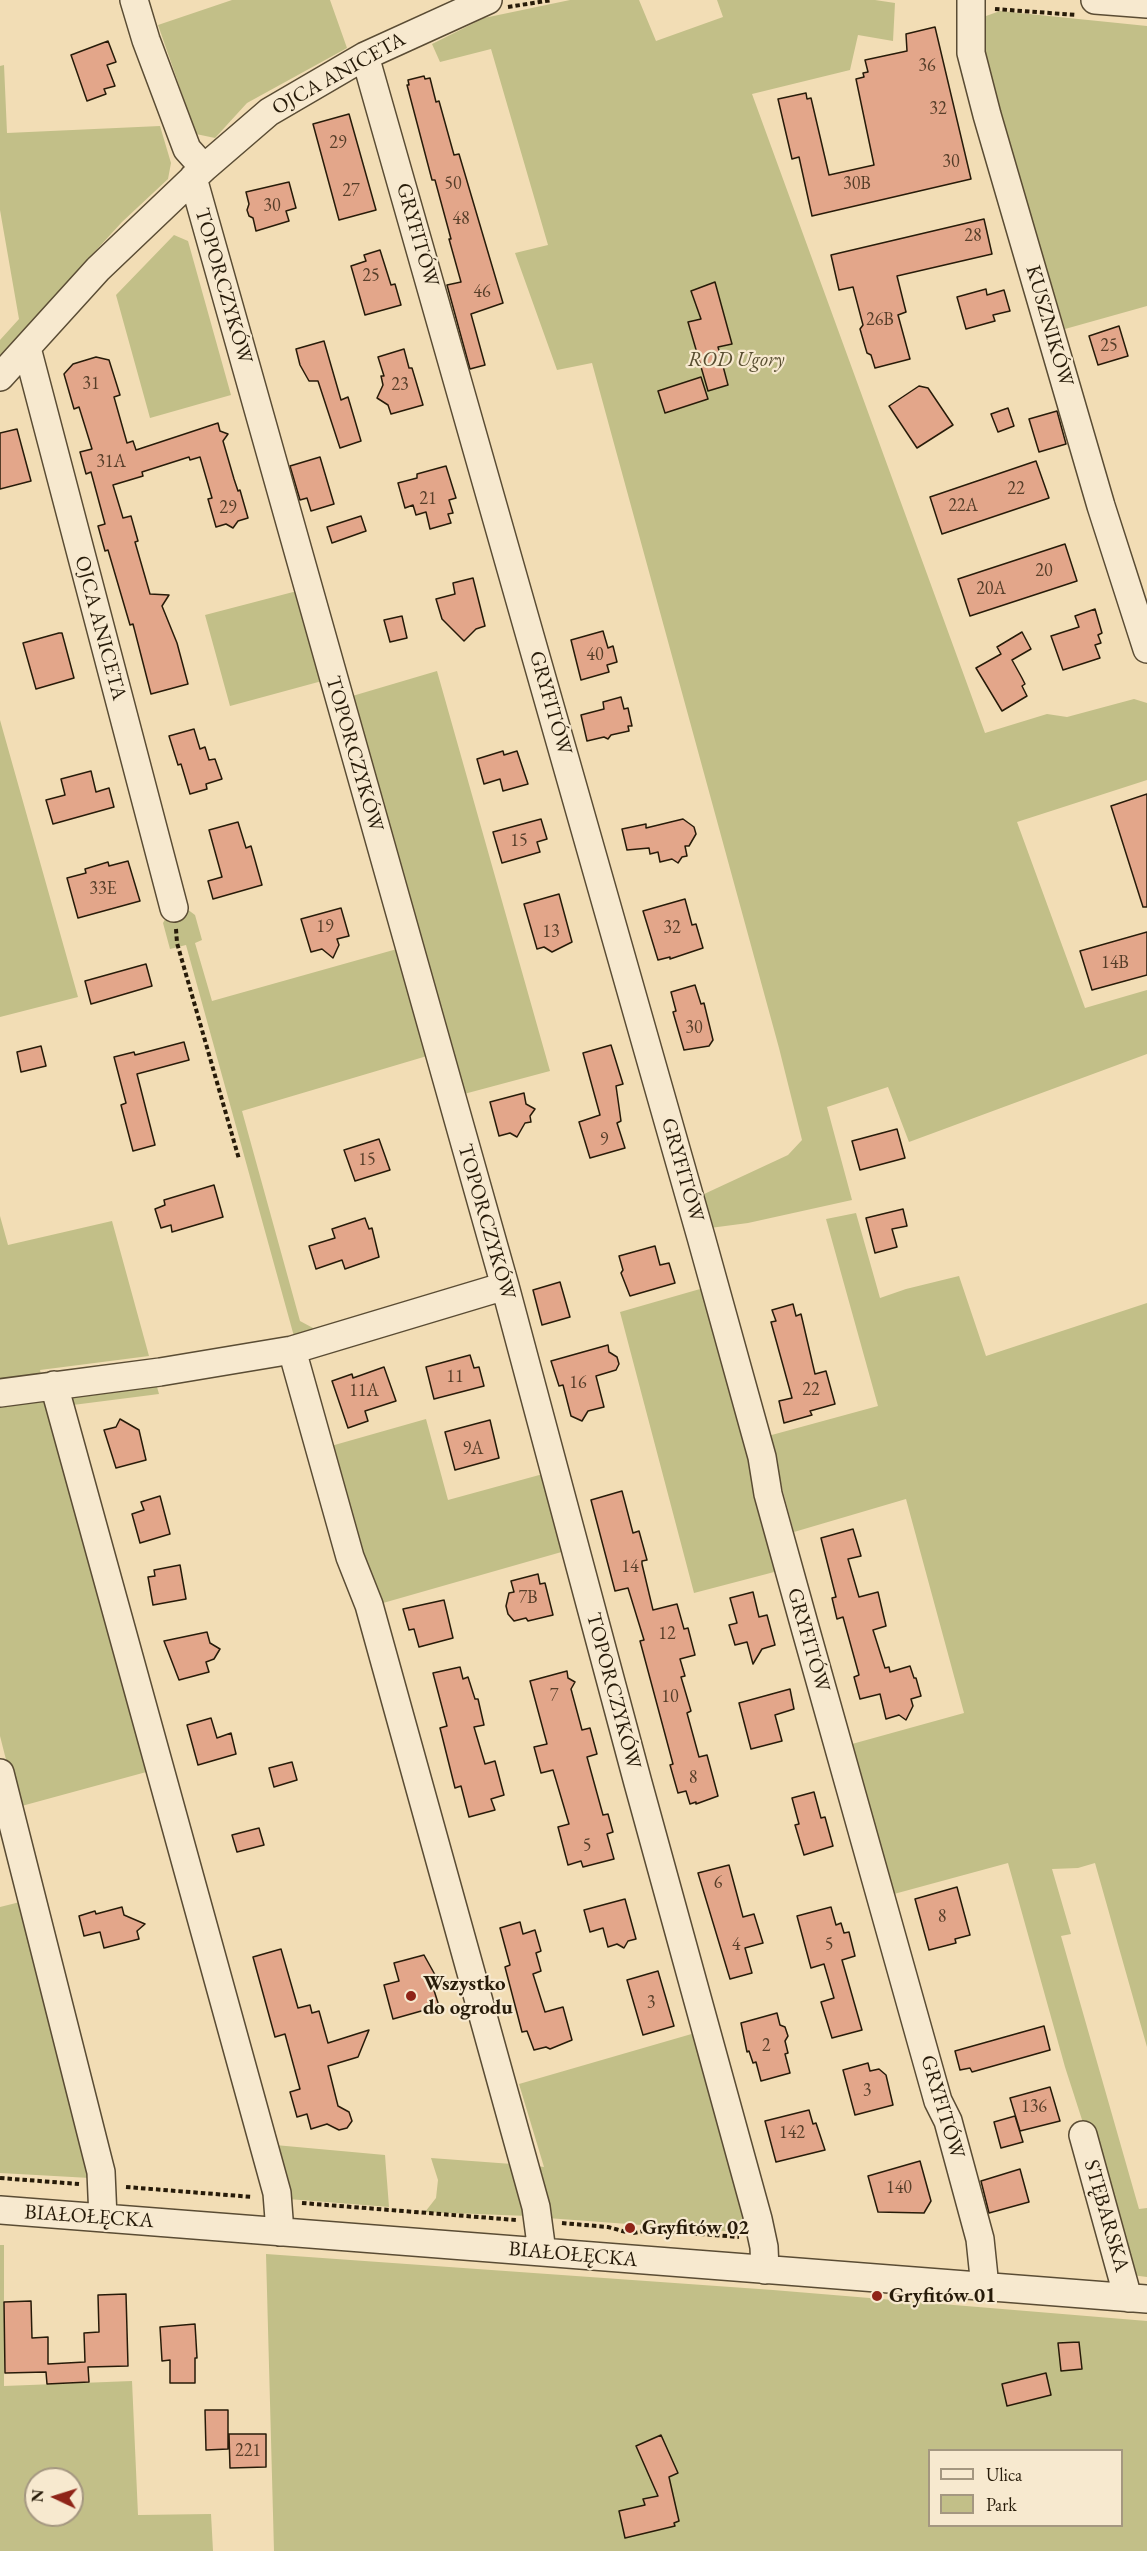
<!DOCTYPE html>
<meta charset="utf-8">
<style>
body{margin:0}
#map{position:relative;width:1147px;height:2551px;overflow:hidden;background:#f2ddb5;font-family:"EB Garamond",serif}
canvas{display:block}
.legend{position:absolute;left:928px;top:2449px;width:195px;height:78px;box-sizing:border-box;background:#f7e9cf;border:2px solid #a49780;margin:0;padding:8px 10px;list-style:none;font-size:18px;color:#271b09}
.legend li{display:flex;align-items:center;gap:12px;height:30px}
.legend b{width:30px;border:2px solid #a49780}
.north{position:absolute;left:24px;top:2467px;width:60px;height:60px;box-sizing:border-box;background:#f7e9cf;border:2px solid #a49780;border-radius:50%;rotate:274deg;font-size:16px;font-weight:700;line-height:24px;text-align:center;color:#271b09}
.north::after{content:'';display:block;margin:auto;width:21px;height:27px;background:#8f2418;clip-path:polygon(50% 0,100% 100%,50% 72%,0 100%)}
</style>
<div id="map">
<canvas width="1147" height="2551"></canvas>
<ul class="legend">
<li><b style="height:8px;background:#f7e9cf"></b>Ulica</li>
<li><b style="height:16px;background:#c2bf88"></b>Park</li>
</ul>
<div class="north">N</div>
</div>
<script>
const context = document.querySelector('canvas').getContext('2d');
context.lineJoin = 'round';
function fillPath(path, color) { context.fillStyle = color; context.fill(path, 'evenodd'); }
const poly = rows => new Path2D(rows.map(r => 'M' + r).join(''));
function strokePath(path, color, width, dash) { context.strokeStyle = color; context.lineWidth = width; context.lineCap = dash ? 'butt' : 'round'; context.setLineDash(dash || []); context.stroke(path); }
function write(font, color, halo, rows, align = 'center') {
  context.font = font + ' "EB Garamond",serif'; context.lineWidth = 4.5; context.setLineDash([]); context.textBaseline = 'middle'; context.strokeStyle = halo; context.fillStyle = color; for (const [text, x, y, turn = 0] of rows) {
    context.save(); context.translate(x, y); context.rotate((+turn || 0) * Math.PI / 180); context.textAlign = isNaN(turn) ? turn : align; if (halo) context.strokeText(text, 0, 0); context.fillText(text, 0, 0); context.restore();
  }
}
const green = poly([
 [232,0,330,0,347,48,247,103,215,138,196,134,158,25],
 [570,0,639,0,656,41,723,17,717,0,875,0,895,3,893,41,858,35,850,70,752,94,985,733,1047,714,1067,717,1134,699,1147,703,1147,780,1017,822,1085,1008,1147,990,1147,1054,909,1142,888,1087,827,1107,852,1200,748,1223,710,1228,702,1195,788,1155,802,1140,779,1048,592,363,557,370,515,253,548,245,491,49,440,62,432,44,484,18],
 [1000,11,1147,26,1147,306,1065,329,982,56,986,16],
 [4,65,7,133,160,126,171,163,168,179,122,222,0,355,0,340,19,319,0,210,0,66],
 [174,235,188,241,231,395,150,418,116,295],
 [297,591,322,681,230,706,205,615],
 [437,671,550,1071,464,1094,349,697],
 [0,720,78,997,0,1017],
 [187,909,195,915,202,940,195,943,212,1001,397,949,427,1056,242,1111,300,1321,313,1328,313,1337,295,1340,186,945,170,949,163,923,168,914],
 [856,1213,880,1298,906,1289,959,1276,986,1356,1147,1303,1147,2047,1095,1863,1078,1868,1052,1869,1071,1934,1061,1936,1139,2209,1147,2208,1147,2277,1132,2275,1065,2067,1008,1863,894,1894,852,1744,964,1713,906,1499,794,1532,768,1436,878,1406,826,1219],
 [0,1216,8,1245,112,1221,149,1356,40,1370,43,1382,0,1387],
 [707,1287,759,1471,750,1473,778,1571,694,1593,620,1312],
 [154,1376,159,1394,65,1406,66,1390],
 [45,1396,150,1771,18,1807,0,1736,0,1403],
 [426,1419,448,1500,543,1474,565,1551,376,1605,331,1446],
 [20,1902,90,2178,0,2173,0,1907],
 [695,2033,750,2233,547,2218,536,2166,544,2167,519,2084],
 [275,2145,385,2155,389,2207,288,2199],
 [431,2158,512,2164,528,2216,425,2212,436,2198,438,2180],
 [0,2245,4,2245,4,2386,132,2381,138,2515,211,2514,213,2551,0,2551],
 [36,2479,72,2479,72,2515,36,2515],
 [266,2254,773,2290,1147,2321,1147,2551,274,2551],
 [930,2450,1122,2450,1122,2526,930,2526]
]);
const building = poly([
 [935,27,971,179,812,216,799,157,792,159,778,99,806,93,807,99,811,98,829,175,874,165,856,79,864,77,863,73,868,72,865,60,907,51,906,34,935,27],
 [108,41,116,62,107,65,115,86,104,89,106,94,87,101,71,55,108,41],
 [424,76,425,79,430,78,436,102,439,101,454,155,459,154,503,303,471,314,485,365,470,369,447,285,461,282,449,239,451,239,435,180,432,180,407,85,409,85,408,80,424,76],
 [349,114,376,210,339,220,313,124,349,114],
 [289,182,296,208,286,211,289,221,256,231,253,218,249,216,247,210,249,204,246,192,289,182],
 [984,219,992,254,897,276,906,312,898,315,910,359,875,368,871,355,867,353,860,329,863,325,853,287,839,290,831,255,984,219],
 [380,250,391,285,395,284,401,305,365,315,351,266,366,261,364,255,380,250],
 [715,282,732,344,718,347,728,385,708,391,688,322,701,319,691,291,715,282],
 [986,289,987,295,1004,290,1010,311,993,315,995,321,966,329,957,297,986,289],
 [1119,326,1128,356,1098,365,1089,336,1119,326],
 [324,341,341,400,348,397,361,441,340,448,318,381,309,381,300,365,296,349,324,341],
 [404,349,409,368,412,368,423,405,391,414,388,405,377,398,383,385,381,376,384,376,378,357,404,349],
 [96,357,109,360,120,395,114,397,127,443,133,441,136,450,218,423,220,431,228,434,223,441,234,479,238,491,240,490,248,518,238,521,233,528,226,524,216,527,208,499,212,498,200,457,190,460,189,457,142,472,143,476,113,485,123,518,131,516,138,541,135,542,150,594,169,595,162,606,177,643,188,684,151,694,133,624,130,625,108,550,105,551,98,526,105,524,91,472,86,474,80,452,92,449,79,407,74,409,64,374,73,364,96,357],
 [701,377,708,399,665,413,658,391,701,377],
 [919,386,928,388,953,425,917,448,889,406,919,386],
 [1008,408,1014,426,998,432,991,414,1008,408],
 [1057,411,1066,444,1039,452,1029,419,1057,411],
 [17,429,31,481,0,489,0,433,17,429],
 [320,457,334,504,311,511,307,498,300,500,290,466,320,457],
 [1036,461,1049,498,942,534,930,497,1036,461],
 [446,466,456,498,449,500,453,513,448,514,451,523,430,529,426,512,416,515,413,505,405,508,398,483,417,478,417,474,446,466],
 [361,516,366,531,332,543,327,527,361,516],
 [1065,544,1077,581,970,616,958,579,1065,544],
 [473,578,485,626,476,629,464,641,442,619,436,599,455,594,453,583,473,578],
 [1095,609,1102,633,1098,635,1101,643,1095,645,1100,658,1063,670,1051,636,1079,627,1075,616,1095,609],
 [402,616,407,638,390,642,384,620,402,616],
 [603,631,608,648,613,646,617,662,607,665,609,672,581,680,571,640,603,631],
 [1022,632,1031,649,1012,660,1022,678,1025,684,1022,686,1027,696,1002,711,976,668,1001,654,997,647,1022,632],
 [59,633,62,633,74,678,36,689,23,643,59,633],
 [621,697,624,709,628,708,632,726,628,726,629,731,611,735,608,739,604,737,587,741,581,715,604,709,603,702,621,697],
 [194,729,200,749,205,747,209,760,215,759,222,779,206,784,207,789,190,794,181,764,178,765,169,736,194,729],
 [503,751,504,755,517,751,528,784,503,791,500,779,484,784,477,759,503,751],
 [91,771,96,792,109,788,114,807,53,824,46,800,65,795,61,779,91,771],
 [1147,794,1147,907,1143,907,1111,806,1147,794],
 [541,819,547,839,537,842,540,852,502,863,493,832,541,819],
 [683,819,694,827,696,834,689,846,685,846,687,856,682,857,678,863,672,859,660,862,658,852,650,854,649,848,627,850,622,829,646,824,646,828,683,819],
 [238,822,246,848,251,846,262,885,213,899,208,881,222,877,209,830,238,822],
 [128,861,140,901,78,918,67,878,86,873,85,869,108,862,109,866,128,861],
 [559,894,572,942,552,952,544,947,537,949,524,904,559,894],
 [685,899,692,925,696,924,703,948,670,959,670,957,658,960,643,911,685,899],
 [341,908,349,936,337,939,339,945,333,958,322,949,311,952,301,919,341,908],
 [1147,932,1147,975,1092,990,1080,951,1147,932],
 [146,964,152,986,91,1004,85,981,146,964],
 [695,985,701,1004,704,1003,713,1040,709,1046,684,1050,673,1012,676,1011,671,992,695,985],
 [184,1042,189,1060,137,1074,155,1145,133,1151,121,1105,126,1103,114,1057,134,1052,135,1055,184,1042],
 [611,1045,623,1084,616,1086,621,1121,617,1123,625,1148,590,1158,579,1122,600,1115,583,1053,611,1045],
 [41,1046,46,1066,21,1072,17,1052,41,1046],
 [524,1093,526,1104,535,1109,530,1116,531,1122,525,1123,517,1137,510,1133,499,1136,490,1102,524,1093],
 [897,1129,905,1158,860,1170,852,1141,897,1129],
 [379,1139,390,1170,355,1181,344,1150,379,1139],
 [214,1185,223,1217,172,1232,171,1225,161,1228,155,1209,165,1205,164,1200,214,1185],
 [903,1209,907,1226,892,1229,897,1247,875,1253,866,1218,903,1209],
 [365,1218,369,1229,372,1228,379,1257,345,1269,342,1260,316,1269,309,1246,335,1238,332,1229,365,1218],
 [655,1246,660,1265,669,1263,675,1283,630,1296,621,1273,623,1270,619,1256,655,1246],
 [560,1282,570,1317,542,1325,533,1290,560,1282],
 [793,1304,796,1316,801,1314,815,1374,826,1371,835,1404,810,1411,812,1415,784,1423,779,1401,792,1398,771,1322,776,1321,772,1310,793,1304],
 [608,1345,609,1352,617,1357,619,1364,616,1370,596,1376,604,1407,588,1411,582,1421,571,1416,563,1385,559,1386,551,1361,608,1345],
 [470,1355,474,1368,479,1367,484,1386,434,1399,426,1367,470,1355],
 [384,1367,396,1401,365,1411,368,1421,348,1428,332,1381,352,1374,353,1378,384,1367],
 [120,1419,139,1430,146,1460,116,1468,104,1430,116,1427,120,1419],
 [490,1420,499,1458,455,1470,445,1432,490,1420],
 [622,1491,633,1533,639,1531,647,1560,642,1561,642,1564,653,1610,677,1604,684,1629,688,1628,695,1655,680,1659,685,1676,681,1677,691,1711,687,1713,699,1757,707,1755,718,1796,696,1804,696,1802,690,1804,686,1791,678,1793,670,1765,673,1764,640,1641,644,1640,628,1588,615,1591,591,1500,622,1491],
 [160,1496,170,1534,140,1543,132,1514,144,1510,141,1502,160,1496],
 [853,1529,861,1556,848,1559,859,1597,878,1592,886,1626,873,1630,885,1668,889,1667,890,1672,910,1666,914,1678,916,1678,921,1696,911,1699,913,1706,906,1720,899,1715,886,1719,880,1694,860,1699,854,1677,859,1675,843,1617,837,1619,832,1598,836,1597,821,1538,853,1529],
 [180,1565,186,1599,153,1605,148,1577,155,1576,154,1570,180,1565],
 [538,1574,540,1584,545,1583,553,1615,528,1621,526,1618,514,1621,508,1614,506,1606,509,1593,514,1592,511,1581,538,1574],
 [753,1592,759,1617,767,1615,775,1645,762,1649,753,1664,747,1642,735,1645,729,1625,737,1623,730,1598,753,1592],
 [444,1600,453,1638,419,1647,414,1629,409,1630,403,1609,444,1600],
 [207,1632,210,1643,220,1649,214,1659,206,1662,209,1672,179,1680,164,1641,207,1632],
 [460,1667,463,1679,468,1677,475,1699,478,1699,484,1725,474,1727,485,1764,495,1761,504,1795,491,1799,495,1810,469,1817,461,1786,455,1788,440,1728,447,1726,433,1673,460,1667],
 [567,1671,568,1678,575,1682,571,1689,582,1730,590,1728,597,1754,587,1757,603,1815,608,1814,613,1832,607,1834,614,1859,583,1867,581,1861,568,1865,558,1827,569,1824,553,1770,541,1773,534,1747,547,1744,530,1681,567,1671],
 [790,1689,794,1709,775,1715,782,1741,751,1749,739,1703,790,1689],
 [211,1718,217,1738,231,1733,236,1754,198,1765,187,1725,211,1718],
 [292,1762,297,1780,274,1787,269,1768,292,1762],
 [814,1792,821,1818,825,1817,833,1846,804,1855,795,1825,799,1824,792,1798,814,1792],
 [259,1828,264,1845,237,1852,232,1835,259,1828],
 [729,1865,743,1917,754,1914,763,1943,745,1948,752,1973,730,1979,698,1873,729,1865],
 [957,1887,970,1935,955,1939,956,1943,929,1950,915,1899,957,1887],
 [625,1899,636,1939,628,1941,624,1948,617,1944,608,1947,603,1928,590,1932,584,1910,625,1899],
 [122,1907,124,1915,145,1924,137,1931,139,1939,104,1948,100,1932,84,1936,79,1916,95,1911,96,1914,122,1907],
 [831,1907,836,1925,841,1923,844,1933,849,1932,855,1956,842,1960,862,2030,832,2038,821,2002,834,1998,824,1964,811,1968,797,1916,831,1907],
 [520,1922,523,1934,535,1930,541,1951,536,1953,541,1971,533,1974,545,2012,563,2007,572,2040,550,2049,546,2047,534,2050,527,2031,522,2032,505,1967,510,1965,500,1928,520,1922],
 [281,1949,298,2008,310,2005,312,2013,319,2011,328,2043,369,2030,358,2057,328,2066,338,2106,349,2112,352,2121,347,2128,339,2130,327,2124,311,2129,307,2114,297,2117,290,2092,300,2089,285,2034,275,2037,253,1957,281,1949],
 [424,1955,439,1982,432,1984,439,2006,393,2019,384,1985,399,1981,394,1963,424,1955],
 [658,1971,674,2026,643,2035,627,1980,658,1971],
 [777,2013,780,2025,785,2027,788,2036,785,2041,788,2053,785,2054,790,2073,761,2081,756,2062,753,2063,749,2051,747,2052,741,2023,777,2013],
 [1044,2026,1050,2050,972,2072,970,2068,960,2070,955,2051,1044,2026],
 [868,2063,870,2071,879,2069,886,2075,893,2105,855,2115,843,2070,868,2063],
 [1050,2087,1060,2121,1020,2131,1010,2098,1050,2087],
 [809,2110,813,2124,816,2123,825,2150,776,2162,765,2121,809,2110],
 [1015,2116,1023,2142,1001,2148,994,2122,1015,2116],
 [920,2161,931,2201,924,2213,878,2212,868,2176,920,2161],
 [1020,2169,1029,2202,989,2213,981,2181,1020,2169],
 [126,2294,128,2366,88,2367,89,2382,47,2384,46,2372,5,2373,4,2302,31,2301,32,2338,48,2337,48,2364,85,2362,84,2333,99,2332,98,2295,126,2294],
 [195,2324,197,2358,195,2358,195,2383,170,2383,170,2360,162,2361,160,2327,195,2324],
 [1079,2342,1082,2369,1061,2371,1058,2343,1079,2342],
 [1046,2373,1051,2395,1007,2406,1002,2384,1046,2373],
 [205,2410,228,2410,228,2449,206,2450,205,2410],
 [229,2434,266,2434,266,2467,230,2468,229,2434],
 [661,2435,678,2473,669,2477,679,2521,674,2523,675,2526,625,2538,619,2511,645,2505,643,2499,658,2496,636,2446,661,2435]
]);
const path = poly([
 [508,7,552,0],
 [995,9,1077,15],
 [176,929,177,943,239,1159],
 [0,2178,79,2184],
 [126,2187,253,2197],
 [302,2203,516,2220],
 [562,2223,608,2227,626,2232],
 [633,2233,649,2230,739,2237]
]);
const minor = poly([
 [134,0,146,40,187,149,204,168],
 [971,0,971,53,987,115,1101,506,1147,649],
 [1095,0,1147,4],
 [365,56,701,1237,762,1457,768,1494,806,1631,938,2101,948,2121,980,2239,985,2287],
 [193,178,505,1286,638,1783,758,2219,764,2247,765,2270],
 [27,348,174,908],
 [0,377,98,269,204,168,269,112,365,56,488,0],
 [292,1350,350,1557,369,1605,536,2207,542,2252],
 [54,1385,277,2193,280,2232],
 [0,1393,160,1372,292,1350,505,1286],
 [0,1773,101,2172,103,2218],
 [1083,2135,1128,2298],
 [0,2210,1147,2299]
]);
const markers = [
 [411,1996,6,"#8f2418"],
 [630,2228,6,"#8f2418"],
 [877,2296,6,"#8f2418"]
];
const numberNames = [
 ["36",927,66],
 ["32",938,109],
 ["29",338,143],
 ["30",951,162],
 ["50",453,184],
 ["30B",857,184],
 ["27",351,191],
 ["30",272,206],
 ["48",461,219],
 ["28",973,236],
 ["25",371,276],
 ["46",482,292],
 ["26B",880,320],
 ["25",1109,346],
 ["31",91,384],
 ["23",400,385],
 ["31A",111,462],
 ["22",1016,489],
 ["21",428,499],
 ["22A",963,506],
 ["29",228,508],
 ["20",1044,571],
 ["20A",991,589],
 ["40",595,655],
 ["15",519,841],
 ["33E",103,889],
 ["19",325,927],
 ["32",672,928],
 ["13",551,932],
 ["14B",1115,963],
 ["30",694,1028],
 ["9",604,1140],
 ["15",367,1160],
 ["11",455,1377],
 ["16",578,1383],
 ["22",811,1390],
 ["11A",364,1391],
 ["9A",473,1449],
 ["14",630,1567],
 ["7B",528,1598],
 ["12",667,1634],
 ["7",554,1696],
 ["10",670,1697],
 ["8",693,1778],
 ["5",587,1846],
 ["6",718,1883],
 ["8",942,1917],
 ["4",736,1945],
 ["5",829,1945],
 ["3",651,2003],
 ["2",766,2046],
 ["3",867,2091],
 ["136",1034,2107],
 ["142",792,2133],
 ["140",899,2188],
 ["221",248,2451]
];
const streetNames = [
 ["OJCA ANICETA",339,74,-29],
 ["GRYFITÓW",417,235,74],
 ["TOPORCZYKÓW",223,286,74],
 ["KUSZNIKÓW",1049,326,74],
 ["OJCA ANICETA",100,628,75],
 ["GRYFITÓW",550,703,74],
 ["TOPORCZYKÓW",354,754,74],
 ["GRYFITÓW",682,1170,74],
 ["TOPORCZYKÓW",486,1222,74],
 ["GRYFITÓW",808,1640,74],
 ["TOPORCZYKÓW",613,1691,75],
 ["GRYFITÓW",942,2107,73],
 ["STĘBARSKA",1106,2216,74],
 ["BIAŁOŁĘCKA",89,2217,4],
 ["BIAŁOŁĘCKA",573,2255,5]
];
const parkNames = [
 ["ROD Ugory",736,360]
];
const poiNames = [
 ["Wszystko",423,1984],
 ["do ogrodu",423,2008],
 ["Gryfitów 02",642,2228],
 ["Gryfitów 01",889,2296]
];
fillPath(green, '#c2bf88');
fillPath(building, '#e3a68a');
strokePath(building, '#271b09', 1.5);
strokePath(minor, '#5a4c34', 30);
strokePath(path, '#271b09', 4, [4.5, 3]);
strokePath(minor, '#f7e9cf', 27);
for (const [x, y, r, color] of markers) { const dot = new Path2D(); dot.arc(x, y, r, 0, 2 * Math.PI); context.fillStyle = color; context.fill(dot); strokePath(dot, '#f7e9cf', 2); }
write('18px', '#563e29', null, numberNames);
write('21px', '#271b09', '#f7e9cf', streetNames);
write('italic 21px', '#564c2f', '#f7e9cf', parkNames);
write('bold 21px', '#271b09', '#f7e9cf', poiNames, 'left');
</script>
